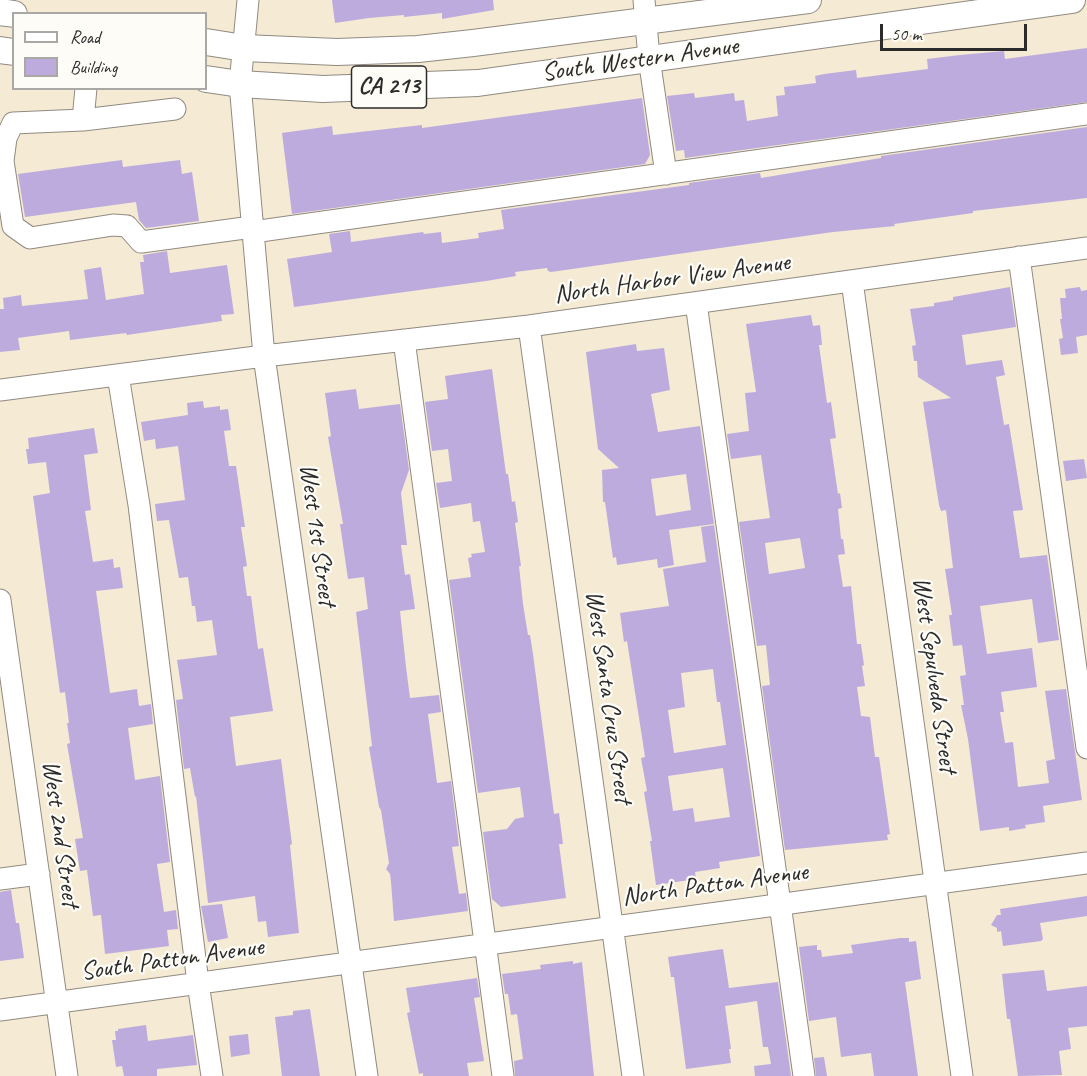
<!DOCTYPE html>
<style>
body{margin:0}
#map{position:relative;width:1087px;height:1076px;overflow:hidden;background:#f5ead4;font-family:Caveat,sans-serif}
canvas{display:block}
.legend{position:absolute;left:12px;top:12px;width:195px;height:78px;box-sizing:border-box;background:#fdfcf7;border:2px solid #a9a8a5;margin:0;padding:8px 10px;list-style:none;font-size:18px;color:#2b2b2b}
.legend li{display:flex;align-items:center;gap:12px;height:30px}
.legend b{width:30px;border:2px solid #a9a8a5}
.scale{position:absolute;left:880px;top:24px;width:147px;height:27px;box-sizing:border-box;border:3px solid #2b2b2b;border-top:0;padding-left:8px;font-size:18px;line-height:21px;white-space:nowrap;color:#2b2b2b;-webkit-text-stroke:4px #fdfcf7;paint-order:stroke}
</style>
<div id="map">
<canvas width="1087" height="1076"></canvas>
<ul class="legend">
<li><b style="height:8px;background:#fff"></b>Road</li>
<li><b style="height:16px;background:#bdabde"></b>Building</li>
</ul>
<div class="scale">50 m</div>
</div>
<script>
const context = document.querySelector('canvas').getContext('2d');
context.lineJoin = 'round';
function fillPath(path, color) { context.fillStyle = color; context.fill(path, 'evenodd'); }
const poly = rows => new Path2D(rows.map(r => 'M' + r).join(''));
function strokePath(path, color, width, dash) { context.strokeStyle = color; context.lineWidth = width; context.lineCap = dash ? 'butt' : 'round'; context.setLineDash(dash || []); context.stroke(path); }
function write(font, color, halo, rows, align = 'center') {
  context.font = font + ' Caveat,sans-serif'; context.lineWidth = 4.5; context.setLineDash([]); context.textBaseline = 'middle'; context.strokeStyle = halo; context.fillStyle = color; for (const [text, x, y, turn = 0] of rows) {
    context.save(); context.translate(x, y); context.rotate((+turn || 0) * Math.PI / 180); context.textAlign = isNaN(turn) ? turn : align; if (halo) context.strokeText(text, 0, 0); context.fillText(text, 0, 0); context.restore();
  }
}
const building = poly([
 [332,0,493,0,494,10,442,19,442,13,404,17,404,15,369,18,335,23],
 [1087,48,1087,102,685,158,684,150,676,151,667,96,694,93,695,98,734,93,735,101,744,100,747,121,778,116,776,96,785,95,784,87,816,83,815,76,824,74,856,70,857,78,928,69,927,59,960,55,1004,51,1005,59],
 [642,98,650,155,645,164,292,214,282,133,332,126,333,135,422,125,422,128],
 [1087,127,1087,198,973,211,973,213,894,224,895,226,833,232,551,272,548,271,547,268,515,272,516,276,486,281,294,307,287,259,332,252,329,234,350,231,351,242,423,232,424,234,441,232,442,243,479,238,478,233,504,229,501,210,689,185,689,183,760,173,761,178,881,158,881,156],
 [122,160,123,167,180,160,182,174,192,172,199,221,146,228,139,220,136,202,25,217,18,174],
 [167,251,170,273,227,265,234,314,221,315,222,321,127,335,126,333,70,340,69,331,18,338,20,350,0,352,0,309,4,309,3,298,21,295,22,306,88,299,84,270,101,267,106,300,144,294,140,262,144,262,143,255],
 [1010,287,1016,327,962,335,966,365,1002,360,1005,375,996,377,1004,425,1009,424,1023,510,1013,511,1020,558,1047,555,1059,640,1038,643,1032,599,980,606,987,654,1032,648,1037,687,1001,692,1004,712,1000,712,1005,743,1013,742,1018,787,1049,783,1046,761,1055,759,1045,691,1066,689,1082,800,1043,806,1045,822,1025,825,1026,828,1009,831,1009,827,980,831,968,739,961,705,964,705,960,676,966,675,962,645,953,646,949,615,952,615,945,569,953,568,946,510,941,511,939,505,923,402,951,398,918,377,917,361,914,361,912,346,916,345,910,309,934,306,934,303,953,300,953,297],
 [1080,287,1081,291,1087,290,1087,335,1076,337,1078,353,1061,355,1059,339,1063,338,1060,319,1062,319,1060,298,1066,298,1065,289],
 [811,315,813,326,820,325,822,345,819,345,827,403,831,402,836,438,830,439,838,494,840,493,842,508,838,509,841,539,843,539,845,554,838,555,843,587,851,586,857,644,861,644,864,665,862,666,865,686,857,687,861,716,870,717,875,757,879,757,890,834,887,835,888,840,785,850,762,686,770,685,766,645,757,646,739,522,770,518,761,455,731,459,727,434,749,431,745,393,756,392,746,324],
 [800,538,805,568,769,574,765,543],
 [636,344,637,351,664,348,670,390,651,394,658,432,700,426,714,524,669,530,674,565,658,568,657,559,617,565,616,557,613,558,605,502,603,502,602,470,619,468,598,449,586,352],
 [686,474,691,510,656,516,651,479],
 [492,369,506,474,508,474,512,502,515,501,518,522,515,523,521,566,519,566,523,604,528,635,530,635,533,654,554,814,559,813,563,844,559,844,566,898,501,907,492,899,483,832,507,829,515,819,524,817,520,787,478,793,449,580,471,577,468,558,472,557,471,554,485,552,480,521,473,522,471,503,440,508,436,483,452,481,448,449,432,451,425,402,448,399,445,376],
 [356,389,359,409,400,404,409,470,401,493,407,545,401,545,405,575,410,574,415,609,400,611,406,667,410,698,439,695,441,712,428,714,437,783,451,781,459,846,452,847,459,894,466,893,468,911,394,921,391,882,390,874,386,869,389,863,381,810,379,807,369,747,372,746,356,612,368,609,364,577,348,579,340,524,343,524,328,437,331,436,325,393],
 [203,401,204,408,220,406,220,410,228,409,231,430,224,431,229,466,236,466,245,527,241,527,247,566,243,567,247,596,251,596,258,649,263,648,273,711,230,717,236,766,281,759,292,844,290,845,299,933,268,937,266,921,258,922,255,896,208,903,196,796,195,797,190,768,184,769,176,700,183,699,177,660,217,655,212,620,197,622,195,606,192,606,188,577,179,578,169,520,157,521,155,504,185,500,178,446,156,449,155,439,144,441,141,422,188,415,187,403],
 [94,428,98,453,84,455,91,510,85,511,93,562,113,559,114,568,120,567,123,588,96,591,110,693,137,689,139,706,151,704,153,724,128,728,135,780,160,776,170,862,157,864,164,912,176,910,178,929,167,930,169,946,105,954,101,915,93,916,87,870,80,871,75,839,83,838,67,744,70,743,67,723,69,723,65,692,60,693,33,496,50,493,46,462,28,464,26,449,29,449,28,438],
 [1084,459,1087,478,1066,481,1063,461],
 [714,525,760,856,719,862,720,868,695,872,696,879,656,885,650,841,652,841,644,792,647,791,641,758,645,757,642,737,627,641,624,642,620,613,669,606,663,569,706,562,701,527],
 [713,669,717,702,720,702,726,745,674,753,668,710,685,707,681,673],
 [723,768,730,817,695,822,693,808,673,811,668,776],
 [11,890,16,923,19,923,24,958,0,961,0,892],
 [1087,896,1087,916,1040,923,1043,939,1041,941,1003,946,1001,931,997,932,997,928,991,925,997,915,1001,915,1000,909],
 [222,904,228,938,208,942,201,906],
 [900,938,909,938,909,942,916,941,921,979,905,982,918,1076,874,1076,871,1053,841,1057,836,1017,809,1021,799,947,817,945,817,950,821,950,822,957,853,953,851,945],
 [723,949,729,988,778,982,791,1076,755,1076,754,1066,771,1064,768,1047,763,1047,757,1001,725,1006,731,1049,729,1049,731,1063,686,1069,674,977,671,977,668,957],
 [573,961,573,964,582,962,594,1076,515,1076,514,1061,523,1059,517,1014,511,1015,508,994,505,994,502,974,541,969,540,965],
 [1044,970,1047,991,1087,986,1087,1026,1068,1028,1071,1049,1059,1051,1062,1075,1018,1076,1010,1019,1007,1019,1002,974],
 [477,978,480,997,474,998,484,1061,467,1063,469,1076,423,1076,423,1073,419,1074,407,1013,410,1012,406,988],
 [310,1009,320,1076,282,1076,275,1017,293,1015,293,1011],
 [146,1025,148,1041,193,1035,197,1065,157,1069,157,1076,124,1076,122,1066,116,1067,112,1040,116,1040,115,1031,118,1031,118,1029],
 [248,1034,250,1054,231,1057,229,1036],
 [824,1057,827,1076,816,1076,814,1058]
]);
const minor = poly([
 [248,0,240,84,264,356,367,1076],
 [644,0,649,58,666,174],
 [175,109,83,120,13,123,6,138,3,161,13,226,30,238,113,225,127,226,141,242,252,227],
 [83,120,86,88],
 [253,232,1087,114],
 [1019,257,1087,748],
 [852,281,962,1076],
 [696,303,804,1076],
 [529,326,633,1076],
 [404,340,503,1076],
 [118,375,139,505,198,983,212,1076],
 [0,390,264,356,529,326,1087,248],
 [0,600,67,1076],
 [0,879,39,874],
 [0,1010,1087,863]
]);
const major = poly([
 [0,12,14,14],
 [206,42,244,48,337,52,418,49,473,43,808,0],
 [0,50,14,52],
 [206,79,240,84,323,89,478,83,1072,0]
]);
const shields = [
 [389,87,75]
];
const shieldNames = [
 ["CA 213",389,87]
];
const streetNames = [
 ["South Western Avenue",640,60,-8],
 ["North Harbor View Avenue",672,279,-8],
 ["West 1st Street",317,535,82],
 ["West Sepulveda Street",934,675,82],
 ["West Santa Cruz Street",608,697,82],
 ["West 2nd Street",60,834,82],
 ["North Patton Avenue",715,885,-8],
 ["South Patton Avenue",172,960,-8]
];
fillPath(building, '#bdabde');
strokePath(minor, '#908a80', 23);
strokePath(major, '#908a80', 28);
strokePath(minor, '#fff', 21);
strokePath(major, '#fff', 26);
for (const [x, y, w] of shields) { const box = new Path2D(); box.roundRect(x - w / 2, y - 21, w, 42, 4.5); context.fillStyle = '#fdfcf7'; context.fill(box); strokePath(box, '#2b2b2b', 1.5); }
write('bold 24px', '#2b2b2b', null, shieldNames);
write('26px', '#2b2b2b', '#fdfcf7', streetNames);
</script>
